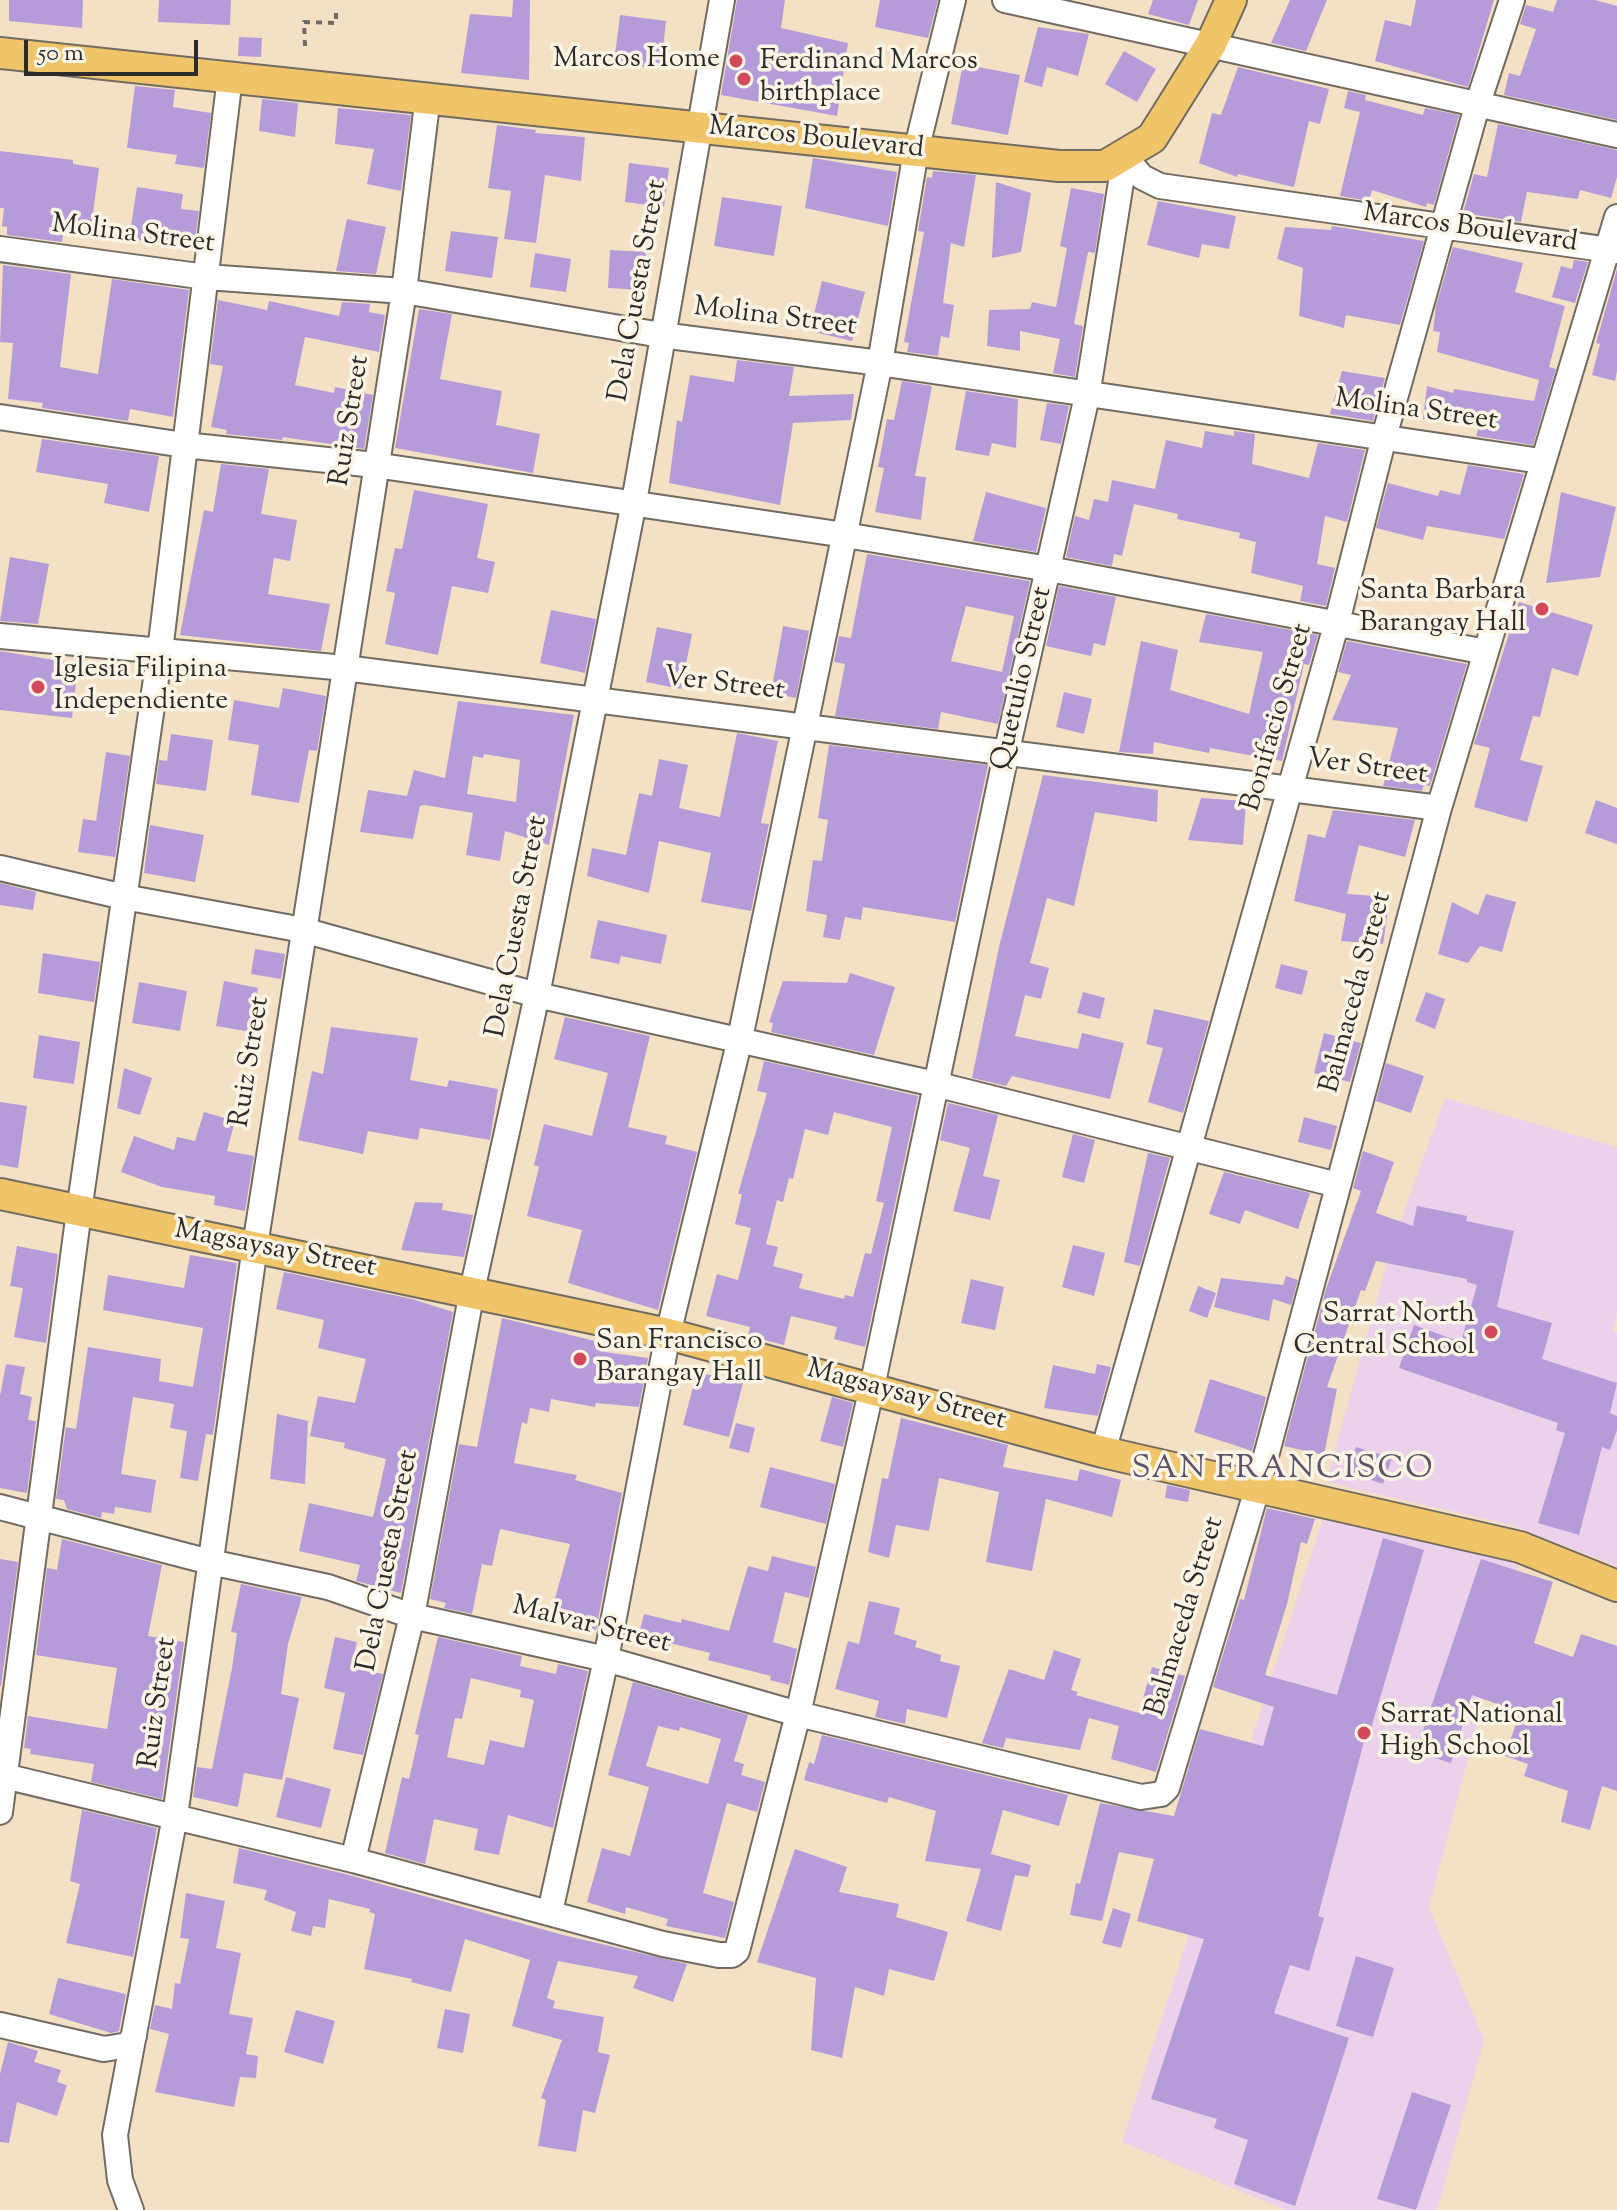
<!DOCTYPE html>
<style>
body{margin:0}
#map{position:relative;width:1617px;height:2210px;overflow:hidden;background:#f4e1c5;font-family:"Sorts Mill Goudy",serif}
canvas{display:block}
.scale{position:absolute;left:24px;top:40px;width:174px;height:36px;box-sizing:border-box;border:4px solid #2b2b2b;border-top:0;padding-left:10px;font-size:24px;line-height:28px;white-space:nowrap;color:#2b2b2b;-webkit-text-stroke:6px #fcf5e5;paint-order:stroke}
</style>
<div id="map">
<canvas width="1617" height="2210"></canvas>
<div class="scale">50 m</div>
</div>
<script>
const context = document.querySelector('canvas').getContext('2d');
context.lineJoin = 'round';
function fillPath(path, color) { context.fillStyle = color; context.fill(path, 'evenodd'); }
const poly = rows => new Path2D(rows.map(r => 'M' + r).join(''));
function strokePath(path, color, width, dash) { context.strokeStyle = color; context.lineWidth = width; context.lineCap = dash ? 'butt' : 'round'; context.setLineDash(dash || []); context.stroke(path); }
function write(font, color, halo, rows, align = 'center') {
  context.font = font + ' "Sorts Mill Goudy",serif'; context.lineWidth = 7; context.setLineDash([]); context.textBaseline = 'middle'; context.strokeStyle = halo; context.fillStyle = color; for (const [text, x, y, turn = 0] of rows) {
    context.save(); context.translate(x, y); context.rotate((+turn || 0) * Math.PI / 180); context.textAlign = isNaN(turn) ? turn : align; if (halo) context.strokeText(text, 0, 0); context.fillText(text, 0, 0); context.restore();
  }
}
const built = poly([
 [1445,1098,1617,1147,1617,1313,1613,1331,1617,1333,1617,1566,1511,1525,1326,1482,1392,1245],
 [1323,1518,1520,1560,1429,1907,1484,2040,1437,2210,1285,2210,1122,2142]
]);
const building = poly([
 [9,0,83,0,82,28,9,21],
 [159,0,231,0,230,25,158,22],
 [513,0,530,0,529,80,461,73,470,14,512,17],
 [737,0,785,0,781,28,848,43,837,116,721,95],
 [880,0,938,0,928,38,875,27],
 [1153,0,1198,0,1189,25,1148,14],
 [1290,0,1327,0,1306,51,1271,43],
 [1416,0,1494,0,1468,87,1375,61,1385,20,1411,26],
 [1557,0,1595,0,1617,6,1617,120,1504,95,1509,73,1520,76,1536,29,1520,24,1526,5,1553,12],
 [620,15,666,21,661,69,614,63],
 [1038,27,1089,34,1078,76,1047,67,1042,87,1024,82],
 [239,37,262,38,261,57,238,56],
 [1124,51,1156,69,1137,102,1105,84],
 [963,64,1020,75,1008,135,951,124],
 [1238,67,1329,89,1320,124,1309,121,1294,187,1238,174,1237,177,1199,163,1212,113,1221,115],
 [135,86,175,90,173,107,211,113,204,168,175,164,177,155,127,148],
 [1348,91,1366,95,1365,100,1423,115,1425,108,1459,115,1434,205,1427,203,1426,207,1372,190,1369,201,1340,196,1360,112,1344,108],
 [262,99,298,103,295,137,259,131],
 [338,108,411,115,401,191,367,184,374,149,335,144],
 [1498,124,1617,150,1617,177,1611,198,1580,190,1578,199,1527,192,1521,222,1463,213,1474,174,1487,177],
 [497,125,536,130,535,133,585,137,581,181,545,175,536,243,504,239,511,191,488,188],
 [0,151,73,160,73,164,99,168,91,228,65,224,62,242,7,235,7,227,2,226,4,208,0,208],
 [813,158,897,172,888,226,805,208],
 [629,163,669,168,664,207,625,202],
 [933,171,976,175,964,247,951,243,943,303,954,305,949,338,941,336,938,356,907,352,909,343,904,342,924,232,918,231,927,177,932,178],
 [996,182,1031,193,1021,252,992,258],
 [137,187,183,194,181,209,199,211,194,246,129,239],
 [1071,188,1104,194,1095,253,1088,252,1074,324,1083,326,1075,377,1053,373,1060,339,1020,331,1020,351,987,346,989,310,1030,309,1032,302,1056,307,1067,248,1060,246],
 [722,197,782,206,774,256,714,246],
 [1158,201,1236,216,1229,249,1202,244,1199,258,1147,245],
 [347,219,386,227,376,274,336,271],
 [1332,226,1424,241,1400,325,1346,315,1344,328,1299,316,1303,268,1277,259,1285,227,1331,230],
 [451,231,498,237,492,278,445,271],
 [1453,247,1523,263,1515,292,1565,306,1549,367,1556,369,1533,445,1476,436,1479,425,1423,419,1427,386,1453,393,1454,389,1534,401,1539,380,1437,352,1440,332,1433,331,1436,306],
 [610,250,646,252,644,290,608,288],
 [535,253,571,259,566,292,530,287],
 [1574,260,1588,262,1575,303,1552,297,1561,266,1572,269],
 [3,265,71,274,60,367,98,374,112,279,189,290,173,417,130,409,128,421,42,408,43,403,8,399,13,343,0,342],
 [1617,269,1617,371,1615,381,1592,375,1600,344,1596,343],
 [822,281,865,292,852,341,810,331],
 [218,300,267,310,269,301,339,316,342,302,370,304,369,312,385,315,379,352,305,337,295,385,334,393,335,387,373,395,364,449,283,437,282,440,226,434,227,430,211,427,223,366,210,364],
 [419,309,452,314,440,379,502,391,496,425,540,434,533,473,395,448],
 [737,360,794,367,789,396,854,394,851,420,793,423,780,505,669,483,677,420,682,422,690,375,734,382],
 [1342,371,1385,378,1373,421,1330,414],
 [902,381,932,386,915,476,926,477,921,520,875,512,884,468,878,467,887,419,894,420],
 [966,391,1018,399,1016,448,992,443,989,456,955,450],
 [1047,403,1069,406,1061,444,1040,440],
 [1205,431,1234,436,1234,431,1255,434,1252,464,1309,478,1318,443,1365,450,1347,522,1325,516,1317,564,1335,568,1326,606,1300,601,1303,586,1251,573,1256,542,1239,538,1240,533,1177,519,1178,514,1134,504,1122,556,1114,554,1112,566,1066,557,1075,516,1089,520,1094,499,1108,502,1112,480,1155,489,1166,440,1202,448],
 [42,439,159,456,149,512,104,503,108,484,36,472],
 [221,464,269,469,261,514,297,520,290,561,274,558,268,594,330,604,321,651,180,635,204,510,213,512],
 [1468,465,1524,474,1504,539,1427,526,1423,540,1376,528,1388,483,1438,496,1440,490,1460,495],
 [414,490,488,504,477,558,495,562,488,593,452,586,438,655,385,644,395,593,386,591,395,548,402,549],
 [986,492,1046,508,1036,552,973,541],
 [1561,492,1616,507,1600,577,1546,583],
 [867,554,1030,581,998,724,941,712,938,729,835,716,845,664,834,662,839,636,851,638],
 [966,606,1014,616,1002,672,951,661],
 [10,557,49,564,38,624,0,621],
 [1059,586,1116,597,1105,646,1094,643,1091,656,1046,646],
 [1519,602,1593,625,1578,676,1552,668,1540,717,1533,716,1520,760,1543,766,1527,822,1474,807,1490,748,1474,744],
 [551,610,596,619,585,673,540,663],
 [1206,614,1318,635,1309,665,1304,664,1282,761,1210,748,1209,753,1154,742,1153,754,1119,752,1141,641,1178,650,1170,690,1249,714,1263,652,1199,642],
 [783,626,809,631,796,698,771,693],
 [657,627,692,634,681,689,646,682],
 [1347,641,1467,664,1430,786,1424,785,1422,791,1383,786,1398,728,1332,720,1351,675,1338,672],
 [0,651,78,664,72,718,0,710],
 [283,688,326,696,317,751,309,750,299,803,251,795,259,745,228,740,234,700,279,708],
 [1064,692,1092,699,1084,734,1056,727],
 [458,701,574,715,549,845,505,831,500,861,466,855,473,813,424,805,420,806,413,839,360,832,368,790,407,796,414,770,445,778],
 [484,754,520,760,516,802,467,794,473,756,483,758],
 [737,733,778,741,761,823,769,824,751,911,701,902,711,853,659,841,649,893,587,876,592,848,626,855,639,793,652,796,659,759,688,765,679,808,720,817],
 [171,734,213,740,206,791,156,784,159,760,167,761],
 [829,745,988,765,955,922,863,907,861,920,845,917,840,940,823,937,827,915,806,911,813,860,822,861,828,820,818,818],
 [106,752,130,756,115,857,78,852,83,819,96,821],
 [1043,775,1158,790,1157,822,1095,812,1074,906,1047,898,1030,963,1049,968,1041,999,1025,995,1015,1036,1078,1049,1082,1033,1124,1043,1110,1099,1012,1076,1006,1086,972,1078,999,947],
 [1201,798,1246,801,1243,845,1188,840],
 [1596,800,1617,808,1617,844,1585,833],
 [1333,810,1415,820,1405,857,1359,845,1347,894,1390,897,1383,944,1341,941,1346,914,1294,901,1308,834,1325,838],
 [150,825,204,835,195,882,144,873],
 [0,883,36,892,33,910,0,905],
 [1486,894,1516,902,1502,952,1480,946,1468,963,1438,954,1452,902,1478,915],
 [598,920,667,935,661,964,621,956,619,964,590,958],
 [255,949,285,954,281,979,251,974],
 [43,953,100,962,94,1002,38,993],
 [1281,964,1308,971,1302,995,1275,988],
 [850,973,895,987,874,1055,771,1032,773,1023,769,1022,783,981,847,983],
 [224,981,258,988,251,1032,216,1026],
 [139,982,187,991,180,1031,132,1023],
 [1083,992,1105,998,1100,1019,1077,1013],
 [1426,992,1445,999,1435,1029,1415,1021],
 [1154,1009,1209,1021,1183,1113,1148,1102,1163,1048,1146,1044],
 [565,1017,650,1036,628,1127,667,1136,665,1144,697,1152,658,1310,568,1283,582,1230,527,1216,539,1167,534,1165,544,1124,592,1136,608,1073,554,1059],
 [331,1027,418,1038,410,1080,447,1087,449,1080,498,1089,490,1140,420,1128,418,1140,368,1131,363,1154,298,1140,312,1071,323,1074],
 [1324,1033,1361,1043,1350,1082,1314,1073],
 [39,1035,80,1042,74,1084,33,1078],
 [764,1061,918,1096,865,1347,834,1339,837,1327,791,1316,784,1345,748,1336,750,1327,706,1316,717,1274,738,1280,751,1228,735,1224,742,1194,738,1194,767,1093,757,1091],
 [834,1112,892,1127,876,1201,884,1203,871,1254,865,1253,853,1297,845,1295,844,1299,799,1288,803,1274,773,1266,778,1247,766,1244,777,1200,783,1202,789,1178,793,1179,805,1129,828,1135],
 [1386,1063,1424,1076,1411,1113,1376,1101],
 [124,1068,152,1078,140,1115,117,1108],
 [0,1102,27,1106,18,1168,0,1165],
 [948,1103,998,1115,983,1176,1000,1180,990,1220,953,1211,970,1148,940,1140],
 [204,1112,235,1121,227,1151,254,1156,245,1211,214,1205,215,1196,162,1187,121,1172,134,1136,174,1150,177,1137,195,1141],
 [1304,1117,1337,1126,1331,1150,1298,1142],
 [1073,1134,1095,1140,1084,1183,1062,1177],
 [1363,1151,1394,1162,1376,1213,1413,1226,1417,1206,1467,1216,1466,1221,1514,1231,1497,1307,1552,1323,1542,1359,1617,1383,1610,1413,1617,1416,1617,1430,1610,1450,1602,1447,1579,1535,1538,1523,1565,1433,1556,1430,1558,1423,1399,1368,1414,1325,1461,1342,1477,1285,1467,1282,1467,1279,1376,1261,1365,1291,1361,1290,1327,1387,1337,1389,1324,1455,1284,1446,1326,1289,1361,1191,1353,1188],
 [1148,1153,1170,1158,1140,1266,1124,1262],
 [1224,1172,1310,1193,1298,1229,1245,1210,1240,1224,1209,1214],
 [415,1202,443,1203,442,1210,473,1215,464,1257,401,1250],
 [1073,1245,1105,1253,1094,1296,1062,1287],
 [17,1246,58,1254,46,1343,14,1337,23,1288,10,1286],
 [190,1255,237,1263,213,1435,206,1434,198,1481,180,1478,187,1431,170,1428,174,1404,133,1397,121,1474,156,1480,151,1513,115,1507,114,1514,102,1512,101,1518,67,1509,64,1500,56,1499,66,1427,76,1429,88,1347,161,1359,159,1381,193,1387,203,1328,103,1310,108,1275,184,1288],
 [284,1272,412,1299,453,1312,401,1593,356,1581,360,1565,299,1551,309,1503,373,1517,386,1459,344,1448,345,1443,310,1436,318,1396,355,1403,366,1359,318,1348,324,1320,276,1309],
 [1286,1276,1298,1280,1291,1305,1273,1299,1269,1321,1214,1307,1221,1278,1283,1285],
 [971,1279,1004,1287,995,1330,961,1323],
 [1198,1286,1216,1293,1207,1318,1189,1311],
 [502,1318,607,1344,605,1352,648,1358,639,1407,596,1403,595,1407,551,1399,549,1412,530,1408,527,1424,522,1422,514,1463,577,1475,575,1480,622,1493,596,1630,550,1617,570,1544,500,1529,492,1566,482,1564,472,1614,444,1608,446,1603,430,1599,459,1444,477,1447],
 [6,1364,25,1367,20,1394,32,1397,28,1420,36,1421,27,1493,0,1488,0,1396],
 [1097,1364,1111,1367,1098,1416,1044,1408,1053,1365,1095,1374],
 [697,1372,743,1383,729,1437,683,1425],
 [1210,1379,1266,1397,1252,1451,1194,1432],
 [832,1397,853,1403,843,1447,820,1441],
 [277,1414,308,1421,305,1484,270,1479],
 [901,1418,1008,1445,1003,1467,1077,1481,1080,1469,1121,1480,1112,1517,1046,1499,1032,1571,986,1562,999,1492,939,1478,929,1531,896,1525,889,1558,868,1552,882,1478,888,1479],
 [736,1423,755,1428,749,1453,729,1448],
 [1356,1447,1392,1458,1383,1484,1347,1472],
 [770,1467,835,1484,826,1524,760,1507],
 [1167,1485,1190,1490,1188,1502,1165,1498],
 [1267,1508,1315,1519,1307,1544,1301,1542,1287,1604,1265,1675,1337,1695,1383,1538,1424,1550,1369,1735,1366,1734,1318,1916,1324,1918,1309,1971,1290,1965,1274,2013,1349,2038,1295,2206,1234,2184,1248,2140,1214,2128,1217,2119,1151,2099,1204,1939,1137,1921,1154,1859,1119,1852,1102,1921,1070,1915,1076,1883,1080,1884,1100,1803,1174,1816,1200,1729,1263,1746,1274,1707,1213,1687,1240,1599,1244,1600],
 [62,1539,162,1565,148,1636,184,1642,162,1799,91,1782,94,1764,30,1754,31,1749,24,1748,28,1716,107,1729,117,1668,36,1655,47,1568,57,1570],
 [772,1556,816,1567,809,1598,785,1592,773,1642,797,1649,789,1685,770,1680,771,1676,708,1660,710,1653,670,1643,669,1650,637,1642,644,1614,681,1623,682,1619,729,1631,748,1566,768,1571],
 [0,1559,18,1562,1,1686,0,1686],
 [1481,1559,1553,1582,1534,1643,1573,1657,1581,1634,1617,1646,1617,1791,1602,1786,1590,1830,1561,1822,1568,1791,1524,1776,1528,1764,1505,1756,1520,1712,1472,1695,1451,1763,1416,1752],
 [241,1584,302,1597,288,1644,281,1694,299,1698,282,1780,244,1773,238,1807,193,1797,197,1767,212,1769,232,1668,237,1633,231,1632],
 [869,1601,900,1608,894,1634,917,1641,915,1647,941,1655,940,1661,960,1666,947,1718,907,1709,905,1724,875,1717,879,1701,835,1689,848,1641,859,1644],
 [335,1637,357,1642,351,1667,383,1674,363,1755,333,1749,345,1693,324,1688],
 [438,1637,522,1656,520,1666,556,1674,558,1664,588,1671,553,1828,508,1815,499,1855,474,1850,478,1829,434,1819,425,1864,385,1853,402,1777,409,1779,419,1735,415,1734],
 [471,1678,521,1690,520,1697,534,1700,524,1748,490,1740,484,1765,447,1757,455,1718,462,1719],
 [1054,1650,1081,1659,1071,1690,1078,1692,1076,1695,1139,1713,1152,1667,1185,1676,1156,1772,1111,1759,1119,1726,1089,1718,1080,1750,1006,1738,1003,1748,982,1743,1009,1669,1044,1680],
 [633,1682,748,1715,734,1761,744,1764,741,1775,765,1782,757,1812,727,1803,703,1893,734,1902,725,1938,666,1926,668,1919,626,1907,625,1914,587,1902,602,1848,630,1856,649,1787,608,1775],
 [658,1726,679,1731,680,1727,721,1739,708,1784,646,1766],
 [822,1735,1068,1795,1059,1826,1003,1810,991,1854,1031,1865,1028,1877,1015,1875,1001,1931,966,1921,981,1869,925,1861,936,1811,889,1797,887,1803,804,1780,809,1762,814,1764],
 [286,1777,331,1789,321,1828,276,1817],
 [82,1810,157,1828,133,1957,66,1943,80,1884,70,1881],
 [239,1848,349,1875,563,1935,687,1964,673,2002,633,1988,638,1976,558,1961,547,1998,555,2001,553,2008,604,2017,598,2052,610,2055,595,2113,583,2110,576,2152,538,2146,546,2100,541,2098,562,2040,512,2026,530,1960,465,1939,451,1992,411,1982,412,1979,364,1969,375,1914,369,1912,370,1909,329,1899,325,1928,313,1926,311,1936,291,1931,296,1912,264,1900,267,1890,233,1883],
 [795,1849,847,1867,839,1892,899,1904,896,1917,948,1932,934,1981,889,1969,884,1996,855,1987,842,2058,811,2050,816,1978,757,1962],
 [186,1893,225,1901,216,1948,241,1953,229,2014,253,2018,246,2054,258,2056,256,2078,240,2077,234,2107,155,2092,169,2034,150,2029,155,2005,172,2009,175,1983,180,1984,189,1939,180,1938],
 [1113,1908,1131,1914,1121,1948,1102,1943],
 [1356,1956,1394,1968,1373,2037,1336,2026],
 [58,1978,126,1994,119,2031,111,2033,49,2014],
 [445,2009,470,2014,463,2053,437,2048],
 [296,2010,335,2021,323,2064,284,2052],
 [8,2042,38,2051,34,2062,61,2070,57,2082,67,2085,57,2116,17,2102,9,2143,0,2142,0,2074],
 [1412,2092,1451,2105,1416,2210,1377,2199]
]);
const path = poly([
 [305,46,304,22,336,23,336,7]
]);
const minor = poly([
 [1005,0,1617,135],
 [1125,157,1142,177,1160,186,1617,251],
 [0,249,206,277,404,291,661,335,880,363,1541,461],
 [0,417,184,445,375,465,845,535,1049,569,1486,652],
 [0,636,345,668,1439,808],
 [0,868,124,897,303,930,537,995,935,1084,1338,1185],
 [1103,1452,1337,622,1384,437,1477,106,1512,0],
 [0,1507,210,1562,328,1587,412,1616,606,1659,798,1714,1141,1797,1161,1794,1167,1788,1258,1486,1439,808,1617,217],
 [0,1775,353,1860,663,1944,719,1955,732,1955,737,1951,798,1714,872,1387,1007,750,1087,396,1125,157],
 [0,1812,79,1211,160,651,230,77],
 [353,1860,412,1616,472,1291,537,995,634,502,722,0],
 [550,1912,606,1659,668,1334,739,1043,805,726,880,363,916,151,953,0],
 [0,2025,104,2049,128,2045,134,2036],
 [131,2210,120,2180,115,2135,175,1816,255,1246,404,291,428,96]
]);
const major = poly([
 [0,53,1059,166,1105,166,1152,138,1211,44,1231,0],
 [0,1194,668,1334,1103,1452,1520,1547,1617,1586]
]);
const markers = [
 [736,61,8,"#d1495b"],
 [744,79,8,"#d1495b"],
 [1542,609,8,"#d1495b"],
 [38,687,8,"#d1495b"],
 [1491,1332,8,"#d1495b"],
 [580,1359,8,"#d1495b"],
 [1364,1733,8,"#d1495b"]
];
const poiNames = [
 ["Marcos Home",720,61,"right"],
 ["Ferdinand Marcos",760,63],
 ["birthplace",760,95],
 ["Santa Barbara",1526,593,"right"],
 ["Barangay Hall",1526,625,"right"],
 ["Iglesia Filipina",54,671],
 ["Independiente",54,703],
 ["Sarrat North",1475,1316,"right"],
 ["Central School",1475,1348,"right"],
 ["San Francisco",596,1343],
 ["Barangay Hall",596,1375],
 ["Sarrat National",1380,1717],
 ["High School",1380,1749]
];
const streetNames = [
 ["Marcos Boulevard",816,140,6],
 ["Marcos Boulevard",1470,230,8],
 ["Molina Street",133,236,7],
 ["Dela Cuesta Street",640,291,-80],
 ["Molina Street",775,319,7],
 ["Molina Street",1416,412,8],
 ["Ruiz Street",352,421,-81],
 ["Quetulio Street",1024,679,-77],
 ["Ver Street",724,686,7],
 ["Bonifacio Street",1279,718,-74],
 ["Ver Street",1367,769,8],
 ["Dela Cuesta Street",519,927,-79],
 ["Balmaceda Street",1358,993,-75],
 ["Ruiz Street",252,1062,-81],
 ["Magsaysay Street",275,1251,11],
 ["Magsaysay Street",906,1397,15],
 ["Dela Cuesta Street",390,1561,-79],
 ["Balmaceda Street",1187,1617,-73],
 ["Malvar Street",591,1627,14],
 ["Ruiz Street",160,1703,-82]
];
const quarterNames = [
 ["SAN FRANCISCO",1283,1472]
];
fillPath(built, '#ecd1eb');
fillPath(building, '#b59cd8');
strokePath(minor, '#716b61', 28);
strokePath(major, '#716b61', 34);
strokePath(path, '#716b61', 4, [6, 6]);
strokePath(minor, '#fff', 24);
strokePath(major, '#f0c469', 30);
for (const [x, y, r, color] of markers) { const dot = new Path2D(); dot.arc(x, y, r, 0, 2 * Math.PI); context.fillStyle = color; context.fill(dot); strokePath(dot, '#fcf5e5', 3); }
write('28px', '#2b2b2b', '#fcf5e5', poiNames, 'left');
write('28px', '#2b2b2b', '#fcf5e5', streetNames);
context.letterSpacing = '2px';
write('32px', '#5b5368', '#fcf5e5', quarterNames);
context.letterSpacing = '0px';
</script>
